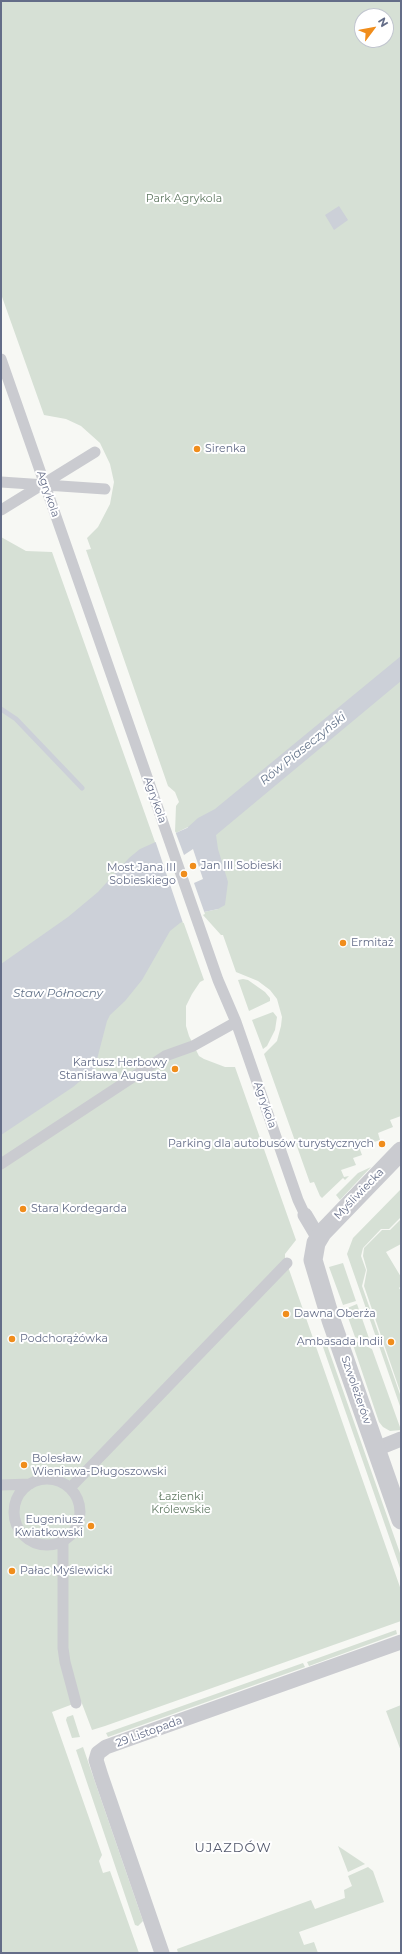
<!DOCTYPE html>
<meta charset="utf-8">
<style>
body{margin:0}
#map{position:relative;width:402px;height:1954px;overflow:hidden;background:#f7f8f4;font-family:Montserrat,sans-serif}
canvas{display:block}
.frame{position:absolute;inset:0;border:2px solid #646d88;pointer-events:none}
.north{position:absolute;left:354px;top:8px;width:40px;height:40px;box-sizing:border-box;background:#fff;border:1px solid #c1c5cf;border-radius:50%;rotate:58deg;font-size:11px;font-weight:700;line-height:16px;text-align:center;color:#646d88}
.north::after{content:'';display:block;margin:auto;width:14px;height:18px;background:#f08d1c;clip-path:polygon(50% 0,100% 100%,50% 72%,0 100%)}
</style>
<div id="map">
<canvas width="402" height="1954"></canvas>
<div class="frame"></div>
<div class="north">N</div>
</div>
<script>
const context = document.querySelector('canvas').getContext('2d');
context.lineJoin = 'round';
function fillPath(path, color) { context.fillStyle = color; context.fill(path, 'evenodd'); }
const poly = rows => new Path2D(rows.map(r => 'M' + r).join(''));
function strokePath(path, color, width, dash) { context.strokeStyle = color; context.lineWidth = width; context.lineCap = dash ? 'butt' : 'round'; context.setLineDash(dash || []); context.stroke(path); }
function write(font, color, halo, rows, align = 'center') {
  context.font = font + ' Montserrat,sans-serif'; context.lineWidth = 4; context.setLineDash([]); context.textBaseline = 'middle'; context.strokeStyle = halo; context.fillStyle = color; for (const [text, x, y, turn = 0] of rows) {
    context.save(); context.translate(x, y); context.rotate((+turn || 0) * Math.PI / 180); context.textAlign = isNaN(turn) ? turn : align; if (halo) context.strokeText(text, 0, 0); context.fillText(text, 0, 0); context.restore();
  }
}
const green = poly([
 [1,1,401,1,401,1116,390,1120,393,1127,378,1133,380,1140,359,1147,362,1155,353,1158,356,1165,341,1170,344,1177,349,1176,345,1180,343,1178,322,1198,320,1196,314,1182,310,1183,264,1054,277,1041,281,1026,282,1017,277,999,270,990,258,981,236,972,223,935,221,935,203,915,204,912,218,909,188,827,176,833,175,832,176,806,179,802,175,792,168,786,86,550,91,549,87,538,98,527,110,504,114,482,110,464,100,443,81,426,66,419,44,415,1,294],
 [362,16,386,16,386,40,362,40],
 [1,537,26,551,52,552,204,980,200,982,192,994,186,1006,186,1026,189,1036,199,1056,204,1059,225,1067,235,1067,296,1240,285,1254,285,1258,401,1590,401,1621,105,1726,92,1730,81,1701,52,1712,102,1855,99,1861,103,1873,110,1871,139,1953,1,1953],
 [243,979,248,980,265,992,270,998,270,1001,249,1011,238,980],
 [273,1012,277,1017,275,1030,267,1046,263,1049,252,1020],
 [371,1167,340,1200,336,1195,358,1173],
 [401,1189,401,1217,389,1229,381,1229,363,1248,361,1256,366,1270,362,1286,401,1397,401,1409,347,1254,353,1238],
 [401,1219,401,1244,386,1252,401,1277,401,1286,399,1288,401,1291,401,1394,364,1286,367,1270,363,1256,364,1248,382,1230,390,1230],
 [343,1263,356,1301,343,1305,329,1267],
 [357,1304,371,1344,355,1337,345,1309],
 [355,1341,372,1349,401,1430,390,1431,383,1427,379,1422,352,1342],
 [327,1345,401,1556,401,1571,323,1347],
 [396,1630,397,1634,309,1666,307,1662],
 [303,1663,305,1667,108,1737,106,1733],
 [401,1705,401,1751,386,1711],
 [73,1715,80,1737,72,1738,66,1720,67,1717],
 [83,1747,143,1921,138,1926,135,1925,76,1750],
 [338,1846,365,1864,348,1872],
 [368,1867,373,1871,384,1902,299,1932,304,1945,314,1942,318,1953,178,1953,177,1949,311,1900,315,1909,345,1898,344,1890,352,1886,348,1876]
]);
const water = poly([
 [339,206,348,220,334,230,325,215],
 [401,656,401,681,216,835,218,849,228,882,225,905,218,909,204,912,180,923,170,931,142,980,125,1001,110,1015,107,1021,95,1067,91,1072,73,1087,1,1135,1,964,68,917,98,892,129,858,140,849,187,828,198,818,215,809]
]);
const pier = poly([
 [175,831,184,855,193,849,203,879,194,883,205,914,183,923,155,840]
]);
const stream = poly([
 [1,709,16,719,82,788]
]);
const pedestrian = poly([
 [1,359,218,980,236,1022,298,1200,305,1215],
 [1,482,105,489],
 [1,510,95,452],
 [1,1164,165,1056,193,1046,236,1022],
 '14 1512a33 33 0 1 1 66 0a33 33 0 1 1-66 0Z',
 [1,1485,30,1484],
 [70,1488,287,1263],
 [63,1541,63,1648,65,1662,76,1703]
]);
const minor = poly([
 [305,1215,318,1237],
 [376,1449,401,1439],
 [162,1953,101,1776,96,1760,98,1753,106,1747,401,1642]
]);
const tertiary = poly([
 [401,1151,322,1233,316,1243,313,1260,331,1320,401,1520]
]);
const markers = [
 [197,449,4,"#f08d1c"],
 [193,866,4,"#f08d1c"],
 [184,874,4,"#f08d1c"],
 [343,943,4,"#f08d1c"],
 [175,1069,4,"#f08d1c"],
 [382,1144,4,"#f08d1c"],
 [23,1209,4,"#f08d1c"],
 [286,1314,4,"#f08d1c"],
 [12,1339,4,"#f08d1c"],
 [391,1342,4,"#f08d1c"],
 [24,1465,4,"#f08d1c"],
 [91,1526,4,"#f08d1c"],
 [12,1571,4,"#f08d1c"]
];
const parkNames = [
 ["Park Agrykola",184,199],
 ["Łazienki",181,1497],
 ["Królewskie",181,1510]
];
const poiNames = [
 ["Sirenka",205,449],
 ["Jan III Sobieski",201,866],
 ["Most Jana III",176,868,"right"],
 ["Sobieskiego",176,881,"right"],
 ["Ermitaż",351,943],
 ["Kartusz Herbowy",167,1063,"right"],
 ["Stanisława Augusta",167,1076,"right"],
 ["Parking dla autobusów turystycznych",374,1144,"right"],
 ["Stara Kordegarda",31,1209],
 ["Dawna Oberża",294,1314],
 ["Podchorążówka",20,1339],
 ["Ambasada Indii",383,1342,"right"],
 ["Bolesław",32,1459],
 ["Wieniawa-Długoszowski",32,1472],
 ["Eugeniusz",83,1520,"right"],
 ["Kwiatkowski",83,1533,"right"],
 ["Pałac Myślewicki",20,1571]
];
const streetNames = [
 ["Agrykola",48,494,71],
 ["Agrykola",155,800,71],
 ["Agrykola",265,1105,71],
 ["Myśliwiecka",359,1194,-46],
 ["Szwoleżerów",356,1390,71],
 ["29 Listopada",149,1732,-20]
];
const waterNames = [
 ["Rów Piaseczyński",303,749,-39],
 ["Staw Północny",58,993]
];
const quarterNames = [
 ["UJAZDÓW",233,1848]
];
fillPath(green, '#d6e0d5');
fillPath(water, '#ccd0d8');
fillPath(pier, '#f7f8f4');
strokePath(stream, '#ccd0d8', 5);
strokePath(pedestrian, '#cacbd0', 11);
strokePath(minor, '#cacbd0', 15);
strokePath(tertiary, '#cacbd0', 19);
for (const [x, y, r, color] of markers) { const dot = new Path2D(); dot.arc(x, y, r, 0, 2 * Math.PI); context.fillStyle = color; context.fill(dot); strokePath(dot, '#fff', 1.5); }
write('11px', '#607962', '#fff', parkNames);
write('11px', '#646d88', '#fff', poiNames, 'left');
write('11px', '#646d88', '#fff', streetNames);
write('italic 12px', '#65758b', '#fff', waterNames);
context.letterSpacing = '1px';
write('13px', '#53596c', '#fff', quarterNames);
context.letterSpacing = '0px';
</script>
